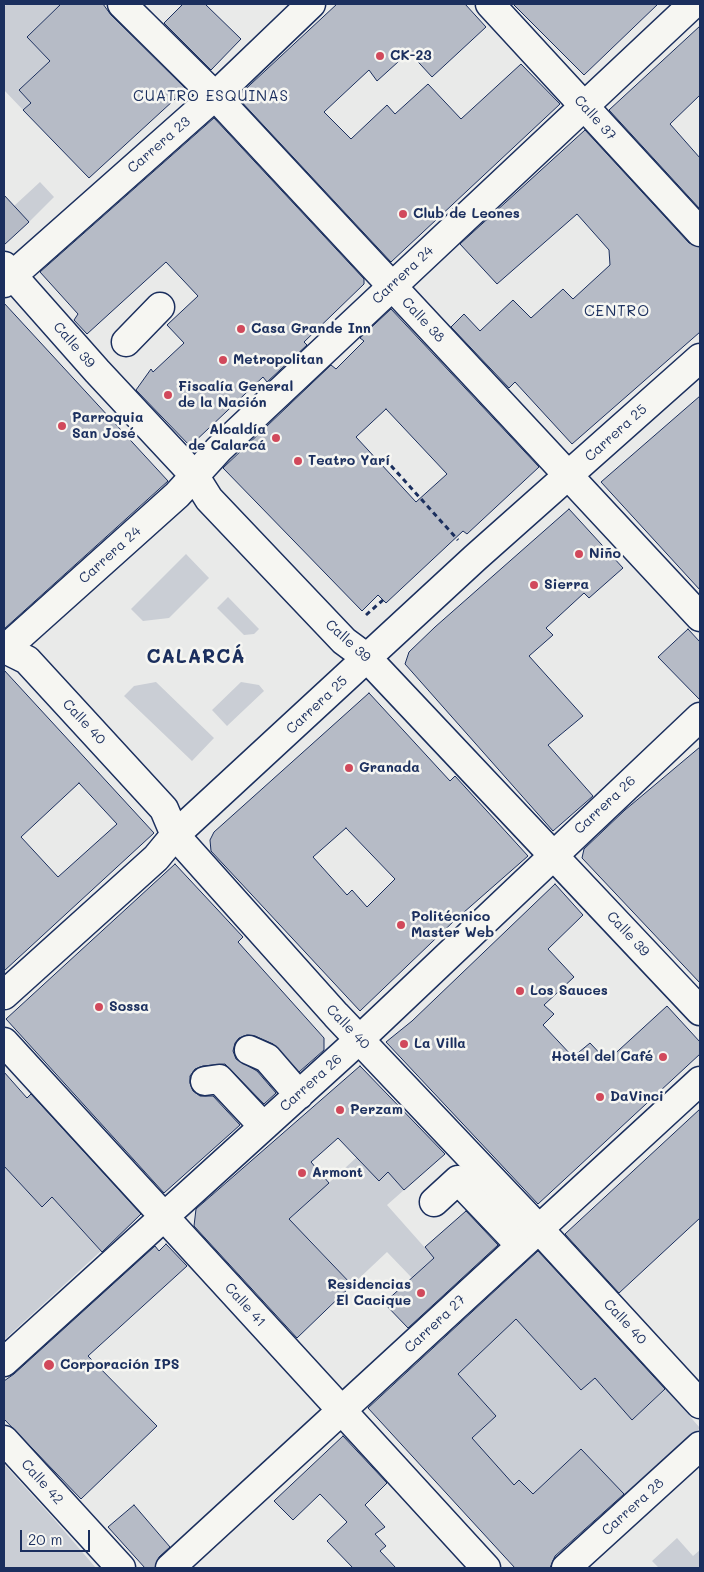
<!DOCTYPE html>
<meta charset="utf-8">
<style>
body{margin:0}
#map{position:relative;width:704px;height:1572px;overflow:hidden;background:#e9eae9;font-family:Mali,sans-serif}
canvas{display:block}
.frame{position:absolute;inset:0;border:5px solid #1b2f5e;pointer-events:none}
.scale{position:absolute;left:20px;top:1530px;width:70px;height:22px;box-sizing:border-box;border:2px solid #1b2f5e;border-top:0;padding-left:6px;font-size:15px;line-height:18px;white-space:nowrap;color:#1b2f5e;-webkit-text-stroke:4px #f6f6f2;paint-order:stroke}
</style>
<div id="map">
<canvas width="704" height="1572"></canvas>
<div class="frame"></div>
<div class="scale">20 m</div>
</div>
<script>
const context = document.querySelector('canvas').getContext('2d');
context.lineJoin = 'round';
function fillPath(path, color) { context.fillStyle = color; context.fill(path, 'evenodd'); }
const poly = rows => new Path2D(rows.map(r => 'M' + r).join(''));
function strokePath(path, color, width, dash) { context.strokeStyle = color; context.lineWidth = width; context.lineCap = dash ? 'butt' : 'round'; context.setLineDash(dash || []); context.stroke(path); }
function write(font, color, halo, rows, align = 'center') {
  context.font = font + ' Mali,sans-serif'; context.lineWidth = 5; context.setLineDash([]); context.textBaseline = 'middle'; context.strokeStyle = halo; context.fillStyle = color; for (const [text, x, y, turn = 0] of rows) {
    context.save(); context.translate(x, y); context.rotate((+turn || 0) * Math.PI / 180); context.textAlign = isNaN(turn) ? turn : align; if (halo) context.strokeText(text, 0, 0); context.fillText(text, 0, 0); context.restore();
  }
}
const green = poly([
 [7,4,61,4,27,37,56,67,39,71,19,90,31,103,23,110,4,90,4,7],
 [40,182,54,197,29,222,14,206],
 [186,554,209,578,169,618,143,621,131,609],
 [228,597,259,629,254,634,244,635,217,608],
 [156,682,214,738,192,761,124,696,134,686],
 [241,682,259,685,264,691,227,726,212,710],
 [357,1157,379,1181,388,1172,404,1190,387,1205,434,1258,412,1278,387,1252,352,1285,309,1239,283,1225],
 [4,1166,41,1206,52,1197,101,1251,4,1340],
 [516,1318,581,1390,621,1355,633,1419,666,1389,700,1428,626,1497,581,1449,549,1479,540,1502,519,1480,513,1485,471,1439,496,1416,458,1374],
 [4,1464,53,1518,96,1568,4,1568],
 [677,1538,693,1556,700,1550,700,1568,659,1568,652,1561]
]);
const building = poly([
 [61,4,103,4,111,15,186,89,89,178,23,110,31,103,19,90,50,61,27,37,61,4],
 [183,4,205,4,241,39,211,70,164,23,183,4],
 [337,4,465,4,486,27,432,77,409,52,377,81,369,70,324,112,351,139,387,105,395,114,428,84,461,119,521,64,560,104,391,262,237,97,337,4],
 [513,4,658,4,584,75,513,4],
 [700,26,700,95,670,124,700,158,700,209,609,110,700,26],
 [214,118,364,279,364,284,304,342,307,345,267,382,263,377,190,446,136,390,151,369,153,372,184,343,167,325,198,296,166,262,87,334,74,320,78,314,40,272,214,118],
 [585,130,689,243,700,247,700,332,572,444,515,382,509,388,451,327,464,314,480,331,513,300,531,318,563,289,573,299,610,265,609,250,577,214,497,284,460,244,585,130],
 [4,195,29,222,4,245,4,195],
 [4,303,168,481,4,629,4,303],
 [391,309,539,467,467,534,463,531,386,603,378,595,362,611,223,468,331,365,336,369,364,341,360,338,391,309],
 [386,409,447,474,416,502,356,437,386,409],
 [700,396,700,590,601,482,700,396],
 [569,509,623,568,589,598,584,593,546,628,553,635,529,656,583,716,548,745,593,796,553,831,405,664,409,652,435,627,569,509],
 [688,629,700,642,700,700,658,657,688,629],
 [4,670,154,833,4,971,4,670],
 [79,783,117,824,58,877,21,837,79,783],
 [369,693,450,781,455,776,528,856,455,920,360,1011,211,851,210,840,214,832,369,693],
 [346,828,395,879,367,907,352,890,347,895,313,857,346,828],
 [700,747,700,983,582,858,584,849,625,810,700,747],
 [175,864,243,937,238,942,324,1038,324,1050,299,1072,273,1044,255,1036,247,1035,239,1038,235,1043,233,1051,236,1059,257,1071,276,1093,264,1104,225,1064,203,1066,195,1069,190,1076,190,1083,193,1091,200,1096,213,1096,240,1125,164,1193,6,1019,175,864],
 [555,884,583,915,548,949,574,977,544,1005,554,1014,543,1025,573,1057,590,1043,607,1061,667,1006,700,1042,700,1054,538,1204,386,1042,412,1021,555,884],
 [360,1066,445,1154,404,1190,388,1172,379,1181,338,1138,311,1162,329,1183,289,1219,352,1285,297,1338,194,1226,196,1209,360,1066],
 [4,1072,27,1098,31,1094,141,1214,102,1252,52,1197,42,1207,4,1166,4,1072],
 [700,1109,700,1218,619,1293,565,1234,700,1109],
 [466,1211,498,1245,408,1328,384,1303,434,1258,425,1247,466,1211],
 [166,1244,187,1266,88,1356,157,1426,81,1499,4,1419,4,1381,14,1374,155,1246,159,1251,166,1244],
 [538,1251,665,1389,632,1420,595,1378,581,1390,516,1319,458,1374,496,1416,472,1438,514,1485,519,1480,533,1494,581,1449,624,1494,555,1556,550,1568,515,1568,368,1408,538,1251],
 [343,1436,387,1483,365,1505,385,1527,375,1534,386,1546,380,1551,396,1568,353,1568,327,1541,347,1522,320,1494,293,1520,274,1501,343,1436],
 [134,1505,170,1547,159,1557,155,1568,145,1568,108,1527,134,1505]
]);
const path = poly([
 [385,459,458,540],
 [366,615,383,600]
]);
const minor = poly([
 [122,4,215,96,700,617],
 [490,4,700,232],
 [4,266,97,371,194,475],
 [4,283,215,96,311,4],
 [126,342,160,307],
 [4,1042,486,1568],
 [249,1050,267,1058,299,1095],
 [205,1081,219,1079,263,1126],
 [434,1202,458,1180,520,1245],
 [4,1362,360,1039,700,717],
 [4,1440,121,1568],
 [170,1568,700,1081],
 [566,1568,700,1446]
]);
const major = poly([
 [194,475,209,499,344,641,367,658,700,1011],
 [5,649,27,660,164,809,175,835,336,1015,538,1228,700,1404],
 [4,650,177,495,219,449,693,4],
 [4,995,156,858,175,835,475,558,700,358]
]);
const markers = [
 [380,56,5,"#d1495b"],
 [403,214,5,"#d1495b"],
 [241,329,5,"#d1495b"],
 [223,360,5,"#d1495b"],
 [168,395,5,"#d1495b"],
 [62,426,5,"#d1495b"],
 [276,438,5,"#d1495b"],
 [298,461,5,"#d1495b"],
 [579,554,5,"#d1495b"],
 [534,585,5,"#d1495b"],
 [349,768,5,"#d1495b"],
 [401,925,5,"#d1495b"],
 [520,991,5,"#d1495b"],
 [99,1007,5,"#d1495b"],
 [404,1044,5,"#d1495b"],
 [663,1057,5,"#d1495b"],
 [600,1097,5,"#d1495b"],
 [340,1110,5,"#d1495b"],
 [302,1173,5,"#d1495b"],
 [421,1293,5,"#d1495b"],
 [49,1365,6,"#d1495b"]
];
const poiNames = [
 ["CK-23",390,56],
 ["Club de Leones",413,214],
 ["Casa Grande Inn",251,329],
 ["Metropolitan",233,360],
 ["Fiscalía General",178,387],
 ["de la Nación",178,403],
 ["Parroquia",72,418],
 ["San José",72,434],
 ["Alcaldía",266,430,"right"],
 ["de Calarcá",266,446,"right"],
 ["Teatro Yarí",308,461],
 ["Niño",589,554],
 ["Sierra",544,585],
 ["Granada",359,768],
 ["Politécnico",411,917],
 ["Master Web",411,933],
 ["Los Sauces",530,991],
 ["Sossa",109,1007],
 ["La Villa",414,1044],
 ["Hotel del Café",653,1057,"right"],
 ["DaVinci",610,1097],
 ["Perzam",350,1110],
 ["Armont",312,1173],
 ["Residencias",411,1285,"right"],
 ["El Cacique",411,1301,"right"],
 ["Corporación IPS",60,1365]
];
const streetNames = [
 ["Calle 37",595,118,48],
 ["Carrera 23",159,145,-41],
 ["Carrera 24",403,275,-43],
 ["Calle 38",423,320,47],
 ["Calle 39",74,345,49],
 ["Carrera 25",616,433,-42],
 ["Carrera 24",110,555,-42],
 ["Calle 39",348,641,42],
 ["Carrera 25",317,705,-43],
 ["Calle 40",84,722,47],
 ["Carrera 26",605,805,-43],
 ["Calle 39",628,934,47],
 ["Calle 40",348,1027,46],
 ["Carrera 26",311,1083,-42],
 ["Calle 41",245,1305,48],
 ["Calle 40",625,1322,47],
 ["Carrera 27",435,1324,-43],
 ["Calle 42",42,1482,48],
 ["Carrera 28",633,1507,-42]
];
const neighbourhoodNames = [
 ["CUATRO ESQUINAS",211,96],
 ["CENTRO",617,311]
];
const districtNames = [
 ["CALARCÁ",196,657]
];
fillPath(green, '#caced5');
fillPath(building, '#b6bbc6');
strokePath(building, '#1b2f5e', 1);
strokePath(minor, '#1b2f5e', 31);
strokePath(major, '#1b2f5e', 31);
strokePath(path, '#1b2f5e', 3, [5, 4]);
strokePath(minor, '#f6f6f2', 28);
strokePath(major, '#f6f6f2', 28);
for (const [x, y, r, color] of markers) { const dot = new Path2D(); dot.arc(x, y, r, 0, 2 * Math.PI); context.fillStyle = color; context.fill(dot); strokePath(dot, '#f6f6f2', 2); }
write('bold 14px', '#1b2f5e', '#f6f6f2', poiNames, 'left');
write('14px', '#1b2f5e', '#f6f6f2', streetNames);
context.letterSpacing = '1px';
write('15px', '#1b2f5e', '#f6f6f2', neighbourhoodNames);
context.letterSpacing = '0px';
context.letterSpacing = '1px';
write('bold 19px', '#1b2f5e', '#f6f6f2', districtNames);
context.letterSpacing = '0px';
</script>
